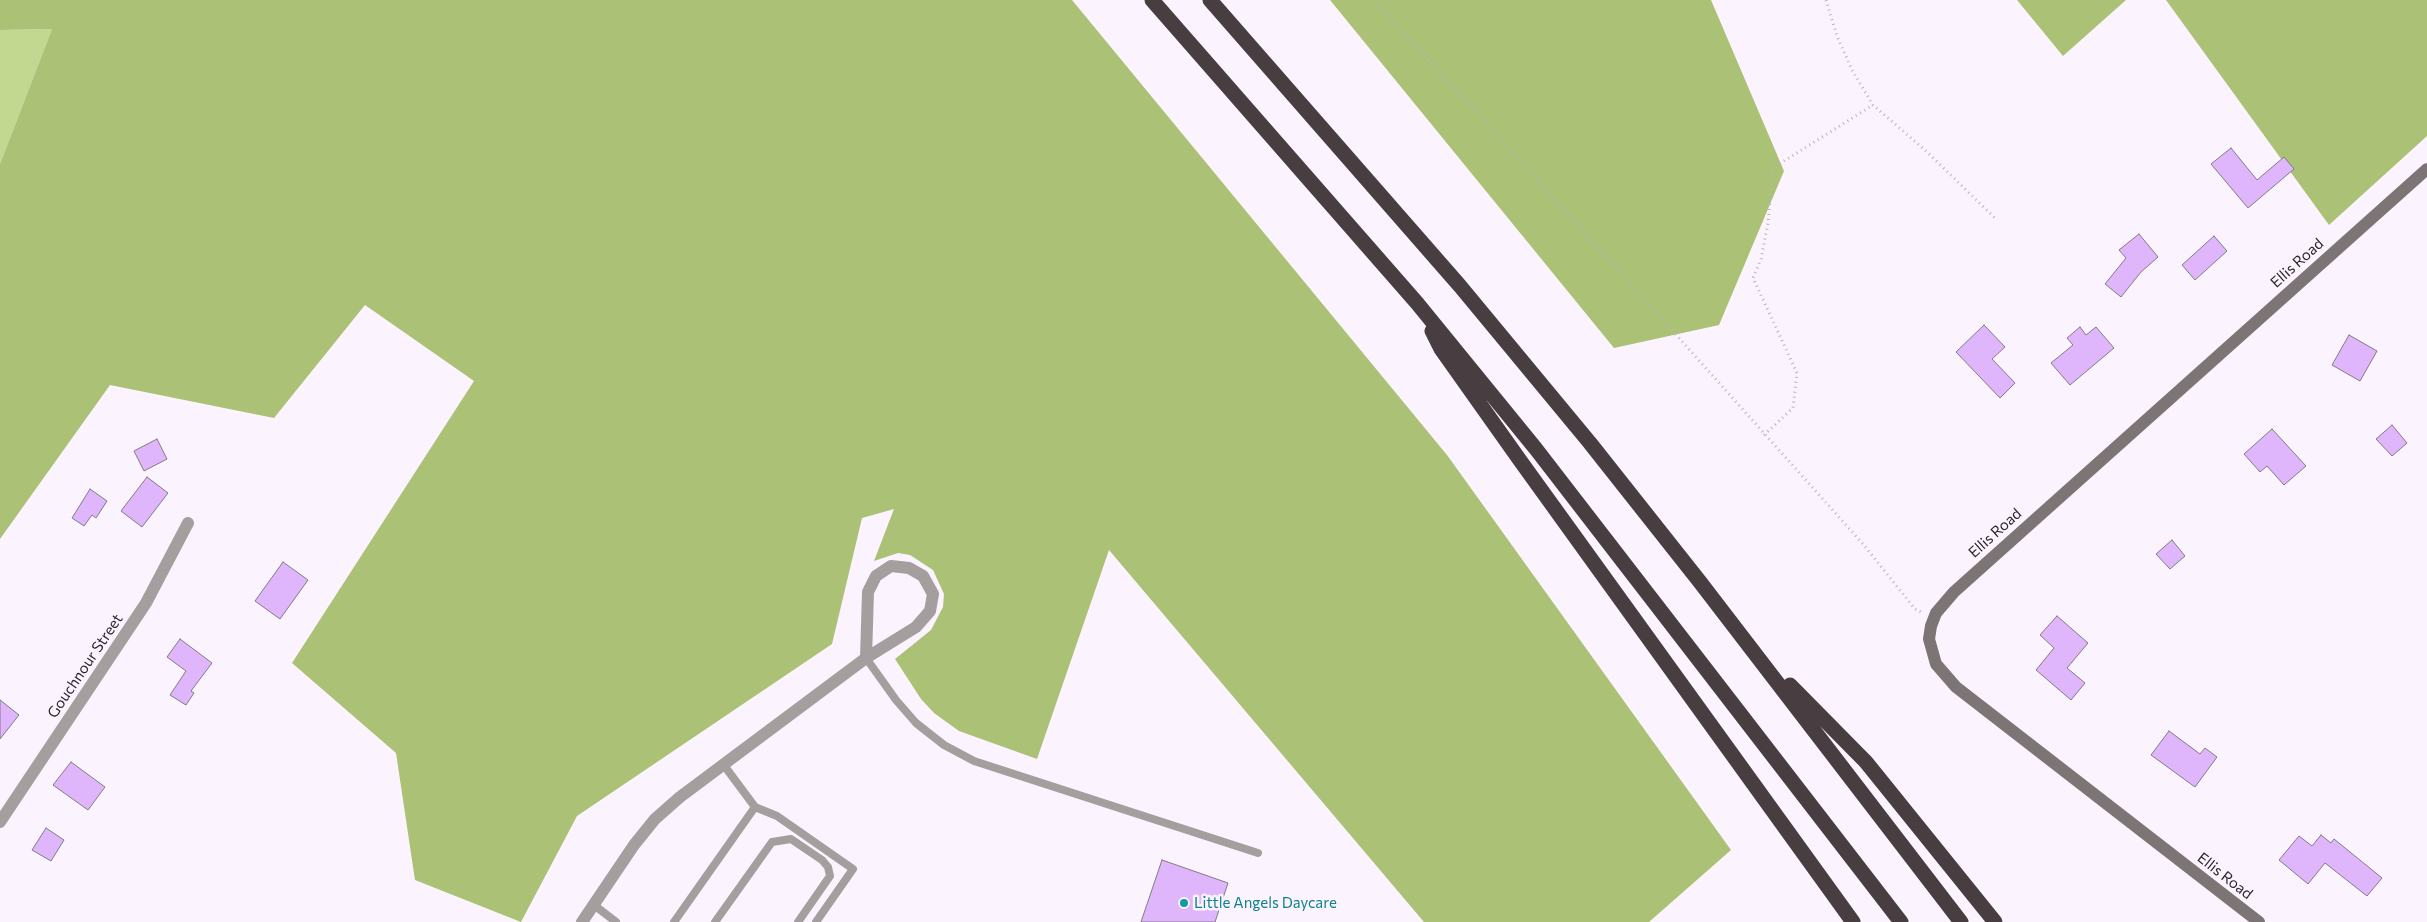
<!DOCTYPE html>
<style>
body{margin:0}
canvas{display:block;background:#fbf3fd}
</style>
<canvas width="2427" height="922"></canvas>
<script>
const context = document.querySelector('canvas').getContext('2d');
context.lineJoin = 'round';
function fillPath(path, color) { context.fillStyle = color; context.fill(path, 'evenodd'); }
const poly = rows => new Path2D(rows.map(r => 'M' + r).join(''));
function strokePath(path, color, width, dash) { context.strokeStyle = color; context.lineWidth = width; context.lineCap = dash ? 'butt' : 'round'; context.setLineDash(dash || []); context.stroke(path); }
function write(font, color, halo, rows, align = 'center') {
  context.font = font + ' Commissioner,sans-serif'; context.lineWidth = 5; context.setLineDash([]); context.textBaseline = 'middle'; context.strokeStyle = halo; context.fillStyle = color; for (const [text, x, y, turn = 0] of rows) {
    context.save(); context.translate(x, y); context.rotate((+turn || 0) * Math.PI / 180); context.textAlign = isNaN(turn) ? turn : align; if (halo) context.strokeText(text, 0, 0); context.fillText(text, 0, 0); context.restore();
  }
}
const green = poly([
 [52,29,0,164,0,30]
]);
const forest = poly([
 [0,0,1072,0,1447,455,1731,850,1649,922,1424,922,1109,550,1037,759,959,731,934,713,921,699,895,659,931,630,943,607,944,594,933,570,910,555,898,553,874,561,894,509,862,518,832,644,577,816,521,922,415,880,396,753,292,663,474,381,365,305,274,418,110,385,0,539,0,164,52,29,0,30],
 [1330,0,1711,0,1784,171,1719,325,1614,348],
 [2017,0,2126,0,2063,56],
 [2166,0,2427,0,2427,136,2329,225]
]);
const building = poly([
 [2231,148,2257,180,2284,157,2294,169,2248,208,2211,164,2231,148],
 [2139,234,2158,257,2141,272,2121,297,2105,284,2126,258,2119,250,2139,234],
 [2214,236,2227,251,2195,280,2182,265,2214,236],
 [1984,325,2005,347,1992,359,2015,383,2000,398,1956,352,1984,325],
 [2080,327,2086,335,2096,327,2114,348,2070,385,2051,363,2073,345,2067,338,2080,327],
 [2349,335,2377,351,2360,381,2332,365,2349,335],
 [2392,425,2407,443,2392,456,2376,439,2392,425],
 [2272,429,2306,466,2284,485,2267,466,2260,472,2244,454,2272,429],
 [157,439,167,459,144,471,134,451,157,439],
 [147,477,168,493,142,527,121,511,147,477],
 [90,489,107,501,96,518,92,515,84,526,72,518,90,489],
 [2172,540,2185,556,2170,569,2156,554,2172,540],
 [283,562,308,580,280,619,255,601,283,562],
 [2057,616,2088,643,2067,668,2085,683,2071,700,2036,670,2054,648,2040,635,2057,616],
 [180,639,212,663,191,691,194,693,186,705,170,695,186,671,167,657,180,639],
 [0,700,19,715,0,739,0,700],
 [2169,731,2200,754,2205,748,2217,757,2195,787,2151,755,2169,731],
 [71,762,105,787,88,810,53,785,71,762],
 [46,828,64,840,51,861,32,850,46,828],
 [2321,835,2331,843,2334,839,2382,878,2367,896,2325,863,2308,884,2279,860,2299,836,2312,846,2321,835],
 [1162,860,1228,883,1215,922,1141,922,1162,860]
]);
const path = poly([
 [1374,0,1511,150,1863,544,1915,609,1921,612],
 [1826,0,1837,36,1852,70,1873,105,1926,151,1997,220],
 [1764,435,1793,408,1797,373,1753,278,1761,259,1768,223,1773,168,1873,105]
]);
const lane = poly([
 [866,658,896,700,916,723,944,745,974,761,1258,853],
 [723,764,755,807,777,816,853,869,816,922],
 [594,905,616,922],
 [674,922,755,807],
 [715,922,772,842,791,839,822,860,828,867,830,876,798,922]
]);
const street = poly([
 [0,822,146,603,188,523],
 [582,922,634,845,655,819,680,797,866,658,916,627,930,611,933,594,923,576,909,568,891,566,876,576,868,592,866,658]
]);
const secondary = poly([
 [2259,922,1956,687,1936,664,1929,639,1931,626,1936,613,1954,592,2427,169]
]);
const highway = poly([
 [1152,0,1417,303,1536,449,1901,922],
 [1210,0,1460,286,1590,443,1700,582,1961,922],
 [1432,331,1441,349,1519,459,1853,922],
 [1790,685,1866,762,1995,922]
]);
const markers = [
 [1184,903,5,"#0f9aa8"]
];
const streetNames = [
 ["Ellis Road",2297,263,-42],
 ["Ellis Road",1995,533,-42],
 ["Gouchnour Street",85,666,-56],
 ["Ellis Road",2225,876,38]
];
const cultureNames = [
 ["Little Angels Daycare",1194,903]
];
fillPath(green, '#c2d78f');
fillPath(forest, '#abc175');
fillPath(building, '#dfb6fb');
strokePath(building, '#817b85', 1);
strokePath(path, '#bbb4bd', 3, [1, 4]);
strokePath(lane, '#a49e9f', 8);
strokePath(street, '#a49e9f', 12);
strokePath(secondary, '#7c7475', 12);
strokePath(highway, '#483d40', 15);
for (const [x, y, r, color] of markers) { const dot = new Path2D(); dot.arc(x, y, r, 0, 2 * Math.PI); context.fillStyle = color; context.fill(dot); strokePath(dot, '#fbf3fd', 2); }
write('15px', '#2b282c', '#fbf3fd', streetNames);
write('15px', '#0d838f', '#fbf3fd', cultureNames, 'left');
</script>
